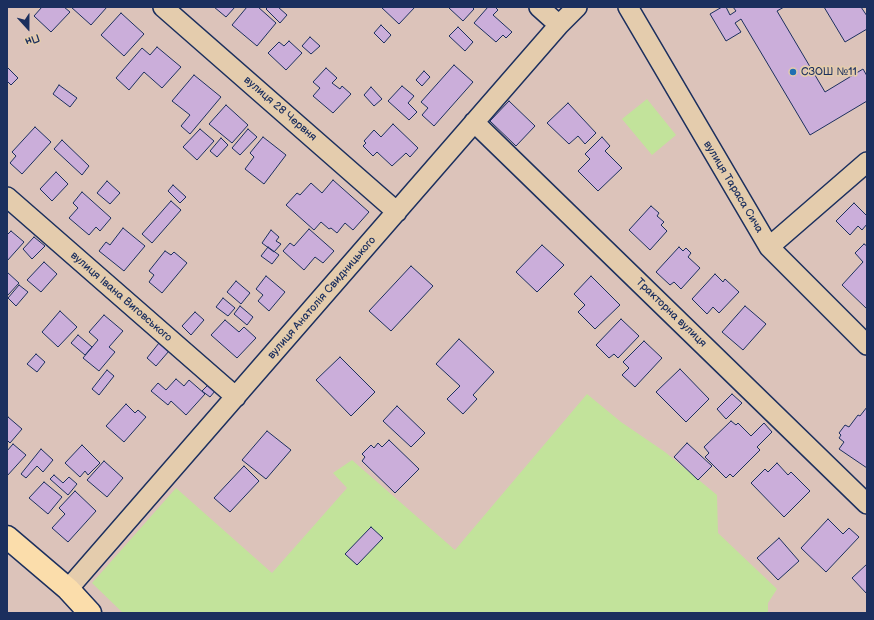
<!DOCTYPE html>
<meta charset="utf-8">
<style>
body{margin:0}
#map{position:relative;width:874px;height:620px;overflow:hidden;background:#dcc3ba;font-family:"Balsamiq Sans",sans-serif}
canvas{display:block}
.frame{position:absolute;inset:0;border:8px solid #1b2f5e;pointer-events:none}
.north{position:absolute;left:8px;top:8px;width:40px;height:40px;-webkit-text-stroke:3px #e4ccad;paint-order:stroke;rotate:159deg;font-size:11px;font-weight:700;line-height:16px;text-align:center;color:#1b2f5e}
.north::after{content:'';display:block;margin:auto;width:14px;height:18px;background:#1b2f5e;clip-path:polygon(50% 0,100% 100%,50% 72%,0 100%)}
</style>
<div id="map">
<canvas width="874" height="620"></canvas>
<div class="frame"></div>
<div class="north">Пн</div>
</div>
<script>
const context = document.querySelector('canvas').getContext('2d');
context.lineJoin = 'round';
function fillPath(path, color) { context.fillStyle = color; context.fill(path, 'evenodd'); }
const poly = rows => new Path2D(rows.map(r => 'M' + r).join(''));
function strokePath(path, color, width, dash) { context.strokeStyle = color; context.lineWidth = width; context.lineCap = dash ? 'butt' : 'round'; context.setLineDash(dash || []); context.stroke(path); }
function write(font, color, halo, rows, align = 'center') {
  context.font = font + ' "Balsamiq Sans",sans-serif'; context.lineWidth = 3.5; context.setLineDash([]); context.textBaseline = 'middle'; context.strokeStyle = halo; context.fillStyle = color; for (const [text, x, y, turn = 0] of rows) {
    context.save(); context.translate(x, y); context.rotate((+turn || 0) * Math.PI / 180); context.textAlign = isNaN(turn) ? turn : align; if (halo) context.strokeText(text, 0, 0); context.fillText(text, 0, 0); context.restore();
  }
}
const green = poly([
 [647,99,676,135,652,155,622,119],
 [587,394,621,422,665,452,717,495,718,533,777,589,768,603,768,613,123,613,92,583,176,488,272,573,347,488,333,473,352,460,455,550]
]);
const building = poly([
 [42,7,64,7,70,12,51,32,34,16,42,7],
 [71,7,107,7,91,25,71,7],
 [214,7,235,7,226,17,214,7],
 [247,7,258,7,276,23,257,46,232,25,247,7],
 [268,7,278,7,287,15,280,23,266,9,268,7],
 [381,7,415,7,399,24,381,7],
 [450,7,472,7,474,9,463,21,449,8,450,7],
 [488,7,495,7,498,10,493,15,512,32,506,38,503,35,496,42,474,23,488,7],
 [722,7,726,7,730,15,736,11,733,7,784,7,777,11,825,92,863,69,867,76,867,101,810,135,741,19,735,23,741,32,726,41,710,14,722,7],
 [824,7,861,7,867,16,867,29,845,42,824,7],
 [121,13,144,34,124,56,101,35,121,13],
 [381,25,391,35,384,43,374,33,381,25],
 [458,27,473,42,465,51,449,36,458,27],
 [310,37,320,46,311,54,302,46,310,37],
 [289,41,302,53,286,70,268,53,279,42,284,46,289,41],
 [157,47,181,67,162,88,144,72,129,90,116,78,142,48,150,55,157,47],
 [454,65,473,82,434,126,422,115,428,108,421,102,454,65],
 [7,67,18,78,11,85,7,81,7,67],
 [326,68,337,78,332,83,340,89,342,86,351,94,333,113,313,96,320,88,313,82,326,68],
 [424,71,430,77,422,86,416,80,424,71],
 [194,75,221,97,190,134,181,126,190,115,172,101,194,75],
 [59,85,77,98,70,107,53,94,59,85],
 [402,86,414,96,408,103,417,112,409,120,388,101,402,86],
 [371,87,382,99,374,106,364,95,371,87],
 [509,101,535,126,516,146,490,121,509,101],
 [568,103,596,133,585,144,578,136,569,144,547,123,568,103],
 [226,105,248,125,232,143,209,124,226,105],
 [393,124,418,148,410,157,406,153,392,166,377,152,373,156,363,146,366,143,364,141,374,130,381,137,393,124],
 [35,127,51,142,22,174,10,163,16,156,12,152,35,127],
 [200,129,214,141,197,160,183,147,200,129],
 [248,129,257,137,240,155,232,148,248,129],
 [263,137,286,155,264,184,245,169,254,157,250,153,263,137],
 [602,137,610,146,605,151,622,168,598,191,578,171,590,159,585,154,602,137],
 [221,138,228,145,217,157,210,151,221,138],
 [62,140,89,166,82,175,54,149,62,140],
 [56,172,68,184,52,201,40,189,56,172],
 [333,180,369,212,353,230,345,223,337,233,331,228,329,229,321,222,314,230,286,205,297,193,300,195,311,183,322,193,333,180],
 [107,181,120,193,110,204,97,193,107,181],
 [173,185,186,197,180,203,168,191,173,185],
 [82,192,111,218,100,231,96,227,89,235,69,218,78,208,73,203,82,192],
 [171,201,181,210,152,243,142,234,171,201],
 [854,203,867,216,867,224,862,230,858,226,850,235,836,221,854,203],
 [651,206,659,213,657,216,664,222,661,225,667,231,650,250,629,230,651,206],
 [123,228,145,246,124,271,99,251,106,242,110,245,123,228],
 [309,229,334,251,323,263,315,257,304,270,283,251,290,243,294,246,309,229],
 [271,230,279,237,276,241,281,244,274,252,262,243,271,230],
 [11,231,24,242,7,261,7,235,11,231],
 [34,237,45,246,32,259,23,249,34,237],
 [864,244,867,246,867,309,842,285,863,262,855,253,864,244],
 [542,245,564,265,537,292,516,272,542,245],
 [268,247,279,255,272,264,261,256,268,247],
 [679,247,683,251,686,248,691,253,688,257,700,268,681,289,674,282,670,285,656,272,679,247],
 [165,251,171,255,174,252,187,263,162,293,149,282,154,275,149,271,165,251],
 [44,262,57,274,41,292,27,280,44,262],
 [411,266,433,286,391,331,369,311,411,266],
 [7,272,19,283,8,295,7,295,7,272],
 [715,274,723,282,725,279,739,292,719,313,713,307,707,314,692,299,715,274],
 [266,276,285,292,269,311,258,301,263,295,256,289,266,276],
 [591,276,620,305,595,329,578,312,585,305,574,294,591,276],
 [236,281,250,293,241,304,227,292,236,281],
 [19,285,28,292,16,306,8,298,19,285],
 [223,298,235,308,228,316,216,307,223,298],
 [240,306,253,317,247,325,234,314,240,306],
 [745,306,766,324,743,350,722,332,745,306],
 [60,311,77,327,58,347,42,332,60,311],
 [195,312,204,320,191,335,182,326,195,312],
 [104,315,123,331,109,347,115,352,99,371,83,358,98,340,89,332,104,315],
 [621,319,639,336,618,358,614,354,609,358,596,345,621,319],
 [225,320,239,332,244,327,256,338,237,358,211,335,225,320],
 [78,335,92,347,85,355,71,343,78,335],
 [459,339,494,372,473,395,477,399,463,414,447,399,460,386,436,364,459,339],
 [644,341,662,358,635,387,622,375,629,368,623,362,644,341],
 [159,343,169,351,156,366,147,358,159,343],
 [36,354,45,362,37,372,27,364,36,354],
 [340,357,375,392,351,416,316,380,340,357],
 [680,369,709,399,686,422,656,392,680,369],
 [107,370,114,376,99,395,92,389,107,370],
 [176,379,184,386,189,380,205,394,186,415,171,401,168,405,151,391,158,383,166,390,176,379],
 [208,385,215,391,210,397,202,391,208,385],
 [732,394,742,403,726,419,717,409,732,394],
 [126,404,135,413,138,410,146,417,124,442,106,426,126,404],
 [397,406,425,433,411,447,383,421,397,406],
 [867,407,867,468,839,449,844,442,839,438,841,435,839,433,845,425,849,427,858,415,860,416,867,407],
 [8,417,22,429,10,443,7,440,7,419,8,417],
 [731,421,736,425,738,423,751,436,764,423,772,432,757,447,760,450,733,477,730,474,726,478,705,457,709,453,704,447,731,421],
 [267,431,291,450,266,479,242,460,267,431],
 [389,440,419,469,395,493,362,461,365,457,362,454,371,445,374,448,378,443,382,447,389,440],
 [687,443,712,466,698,480,674,457,687,443],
 [13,444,26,455,7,476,7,451,13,444],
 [82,445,100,463,88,475,85,471,80,477,65,463,82,445],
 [41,449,53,460,43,472,37,466,26,478,21,474,41,449],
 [104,461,123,478,107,497,87,480,104,461],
 [777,463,788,475,791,472,810,491,784,517,751,483,765,469,768,472,777,463],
 [244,466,259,481,230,512,214,498,244,466],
 [54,475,63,483,69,477,77,484,68,495,50,479,54,475],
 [44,482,62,497,48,514,29,498,44,482],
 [75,491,96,511,68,542,52,528,65,514,59,508,75,491],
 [828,519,843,534,849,528,859,537,826,572,801,548,828,519],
 [371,527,383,538,357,565,345,554,371,527],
 [779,538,799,561,778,580,757,558,779,538],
 [867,564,867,594,852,578,867,564]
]);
const minor = poly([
 [163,7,397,212],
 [539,7,559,25],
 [628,7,769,247,867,345],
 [474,122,867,504],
 [7,197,236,397],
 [769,247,867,162],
 [68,589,559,25,577,7]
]);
const major = poly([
 [7,537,68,589,90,613]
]);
const markers = [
 [793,72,4,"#1f6fb2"]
];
const poiNames = [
 ["СЗОШ №11",801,72]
];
const streetNames = [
 ["вулиця 28 Червня",280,109,41],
 ["вулиця Тараса Сича",733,187,59],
 ["вулиця Івана Виговського",121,297,41],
 ["вулиця Анатолія Свидницького",322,298,-49],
 ["Тракторна вулиця",671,313,44]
];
fillPath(green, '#c2e39b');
fillPath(building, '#cbaeda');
strokePath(building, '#1b2f5e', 1);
strokePath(minor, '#1b2f5e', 22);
strokePath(major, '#1b2f5e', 25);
strokePath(minor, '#e4ccad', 19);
strokePath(major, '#fbddab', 22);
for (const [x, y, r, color] of markers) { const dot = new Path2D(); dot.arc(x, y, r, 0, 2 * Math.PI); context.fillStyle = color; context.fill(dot); strokePath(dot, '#e4ccad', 1.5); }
write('11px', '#1b2f5e', '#e4ccad', poiNames, 'left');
write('11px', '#1b2f5e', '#e4ccad', streetNames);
</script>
